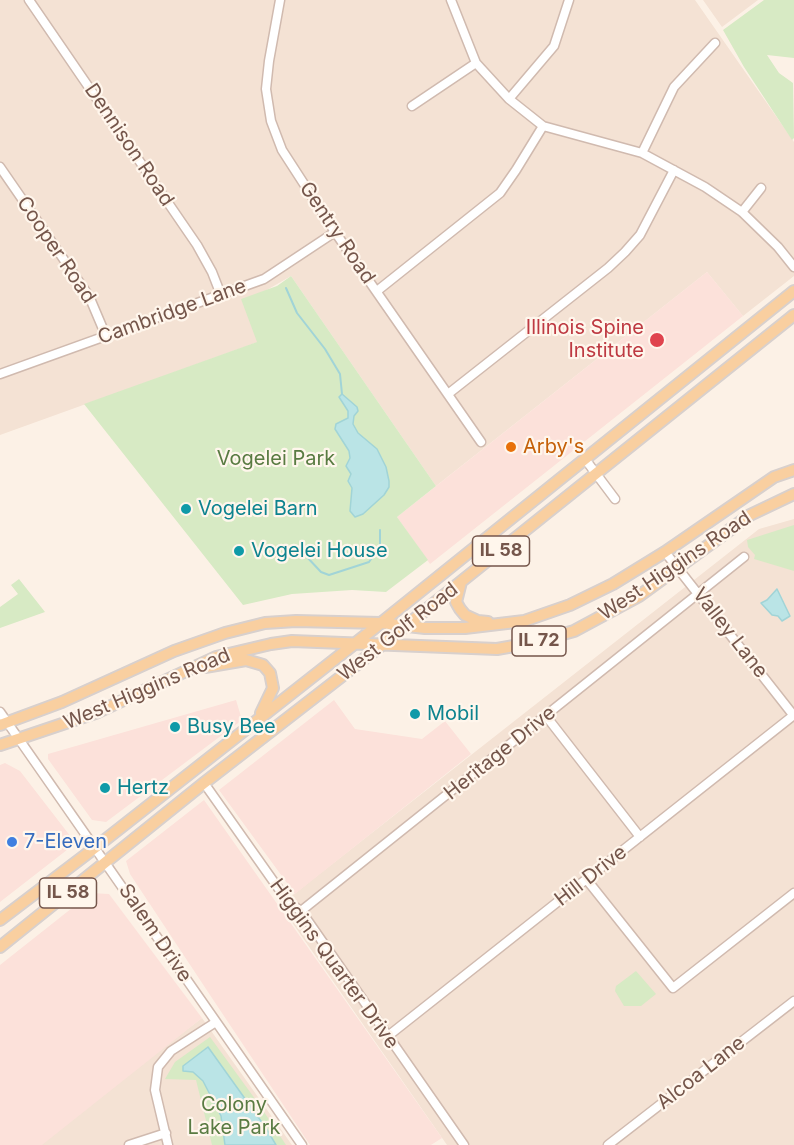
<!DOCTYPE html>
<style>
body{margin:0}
canvas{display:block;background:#fcf1e6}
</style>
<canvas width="794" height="1145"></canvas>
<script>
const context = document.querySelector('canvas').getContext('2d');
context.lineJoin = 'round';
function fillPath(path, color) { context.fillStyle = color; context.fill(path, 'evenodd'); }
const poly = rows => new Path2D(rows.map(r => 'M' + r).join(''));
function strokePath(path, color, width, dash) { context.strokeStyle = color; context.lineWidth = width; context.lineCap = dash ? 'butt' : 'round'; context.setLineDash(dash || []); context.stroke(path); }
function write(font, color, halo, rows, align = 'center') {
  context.font = font + ' Inter,sans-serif'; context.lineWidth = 4.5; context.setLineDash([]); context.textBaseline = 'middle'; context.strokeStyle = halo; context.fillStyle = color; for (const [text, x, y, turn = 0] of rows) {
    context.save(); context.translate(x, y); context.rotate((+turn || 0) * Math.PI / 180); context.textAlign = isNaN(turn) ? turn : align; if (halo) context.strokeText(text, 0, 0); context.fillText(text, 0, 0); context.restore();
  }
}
const residential = poly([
 [0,0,695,0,794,142,794,276,743,316,707,272,436,486,291,276,265,291,258,342,0,435],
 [703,0,758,0,722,27],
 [794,519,794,1145,447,1145,280,905,759,529],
 [202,1018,292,1145,40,1145,111,1087]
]);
const commercial = poly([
 [707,272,743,316,430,564,397,517],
 [236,700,242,720,106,822,92,820,48,759,48,754],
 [334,700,355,729,422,739,445,721,471,754,295,894,219,790],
 [5,763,20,771,71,837,72,846,0,902,0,765],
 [204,800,442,1138,431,1145,310,1145,210,995,130,874,126,861],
 [91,893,109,894,202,1018,42,1145,0,1145,0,965]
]);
const green = poly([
 [764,0,794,0,794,58,767,55,779,73,793,83,794,138,792,140,744,67,723,30],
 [291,276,436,486,397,517,428,560,386,592,352,590,292,594,243,605,84,404,257,342,241,299,277,286],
 [794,525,794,571,754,559,755,555,748,547,747,540],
 [19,579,45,612,0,628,0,607,18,594,11,585],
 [636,971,656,994,641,1006,624,1006,615,991,616,986],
 [210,1037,258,1103,286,1145,212,1145,196,1080,165,1079,175,1062]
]);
const water = poly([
 [342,394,357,407,358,411,354,416,353,424,358,433,377,449,386,467,389,481,389,487,384,495,363,514,355,517,350,511,352,488,348,481,351,474,346,466,350,458,349,451,335,429,336,424,348,418,348,411,339,397,342,394],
 [777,589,790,616,782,621,778,616,772,615,761,603,767,600,777,589],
 [208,1047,266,1128,276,1145,225,1145,221,1116,203,1081,193,1072,183,1071,183,1066,208,1047]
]);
const stream = poly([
 [286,288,297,313,325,349,340,374,342,394],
 [306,556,321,572,329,575,369,562,380,546,380,530]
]);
const minor = poly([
 [29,0,197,245,212,272,221,295],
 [280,0,269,61,266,89,271,121,282,150,335,232,481,442],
 [451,0,476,63,509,99,543,126,642,153,705,187,742,212,778,247,794,267],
 [509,99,554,46,569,0],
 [412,106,476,63],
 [642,153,674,87,715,43],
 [0,167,89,296,106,336],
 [742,212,761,188],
 [377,291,500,193,516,170,543,126],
 [0,374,264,279,335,232],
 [448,394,608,268,625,252,640,235,674,170],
 [585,459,615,499],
 [665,552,794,716],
 [0,712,302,1145],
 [546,716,640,837],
 [204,783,288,902,301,911,464,1145],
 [587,880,673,988,794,893],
 [301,911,744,557],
 [388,1036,794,715],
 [129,1145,166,1133],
 [168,1145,155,1090,158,1067,171,1051,216,1022],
 [608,1145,794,1001]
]);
const major = poly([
 [461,582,456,602,460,609,465,615,478,621,488,622],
 [205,667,246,660,263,665,270,673,273,688,261,713],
 [0,725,62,702,174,651,225,633,265,623,296,621,381,623,425,628,465,628,524,621,570,605,613,584,665,552,774,477,794,470],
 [0,745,98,712,216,657,271,644,292,641,497,649,531,643,574,631,639,596,750,515,794,494],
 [0,920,96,847,381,623,794,291],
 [0,947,204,783,382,645,794,315]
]);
const markers = [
 [657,340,8,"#e0444e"],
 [511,447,6,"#e8710a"],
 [186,509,6,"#0f9aa8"],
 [239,551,6,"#0f9aa8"],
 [415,714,6,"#0f9aa8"],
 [175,727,6,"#0f9aa8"],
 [105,788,6,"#0f9aa8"],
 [12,842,6,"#3f7fe0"]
];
const shields = [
 [501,551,57],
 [539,641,54],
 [68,893,57]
];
const shieldNames = [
 ["IL 58",501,551],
 ["IL 72",539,641],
 ["IL 58",68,893]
];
const streetNames = [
 ["Dennison Road",129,145,56],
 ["Gentry Road",337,233,56],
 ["Cooper Road",56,250,56],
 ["Cambridge Lane",172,312,-20],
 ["West Higgins Road",675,566,-34],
 ["West Golf Road",398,632,-38],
 ["Valley Lane",730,633,52],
 ["West Higgins Road",147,689,-23],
 ["Heritage Drive",500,753,-39],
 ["Hill Drive",591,876,-38],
 ["Salem Drive",155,933,56],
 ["Higgins Quarter Drive",334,964,54],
 ["Alcoa Lane",701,1073,-38]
];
const healthNames = [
 ["Illinois Spine",644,328],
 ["Institute",644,351]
];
const foodNames = [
 ["Arby's",523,447]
];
const parkNames = [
 ["Vogelei Park",276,459],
 ["Colony",234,1105],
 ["Lake Park",234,1128]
];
const cultureNames = [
 ["Vogelei Barn",198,509],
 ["Vogelei House",251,551],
 ["Mobil",427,714],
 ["Busy Bee",187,727],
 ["Hertz",117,788]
];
const shopNames = [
 ["7-Eleven",24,842]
];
fillPath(residential, '#f4e2d4');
fillPath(commercial, '#fce1da');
fillPath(green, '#d7eac4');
fillPath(water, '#bae4e6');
strokePath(water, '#a1d4d7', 1.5);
strokePath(stream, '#a1d4d7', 2);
strokePath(minor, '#d0baaf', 11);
strokePath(major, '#d8d0cd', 14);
strokePath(minor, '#fff', 8);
strokePath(major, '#f9cfa0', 10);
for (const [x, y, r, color] of markers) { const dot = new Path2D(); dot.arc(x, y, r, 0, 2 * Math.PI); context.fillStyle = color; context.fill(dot); strokePath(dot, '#fff6ec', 2); }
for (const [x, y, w] of shields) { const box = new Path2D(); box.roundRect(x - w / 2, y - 15, w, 30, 4.5); context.fillStyle = '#fff6ec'; context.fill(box); strokePath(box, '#75564b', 1.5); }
write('bold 18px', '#75564b', null, shieldNames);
write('20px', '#75564b', '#fff6ec', streetNames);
write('20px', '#be3a42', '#fff6ec', healthNames, 'right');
write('20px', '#c56008', '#fff6ec', foodNames, 'left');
write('20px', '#597b42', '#fff6ec', parkNames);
write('20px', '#0d838f', '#fff6ec', cultureNames, 'left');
write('20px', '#366cbe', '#fff6ec', shopNames, 'left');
</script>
